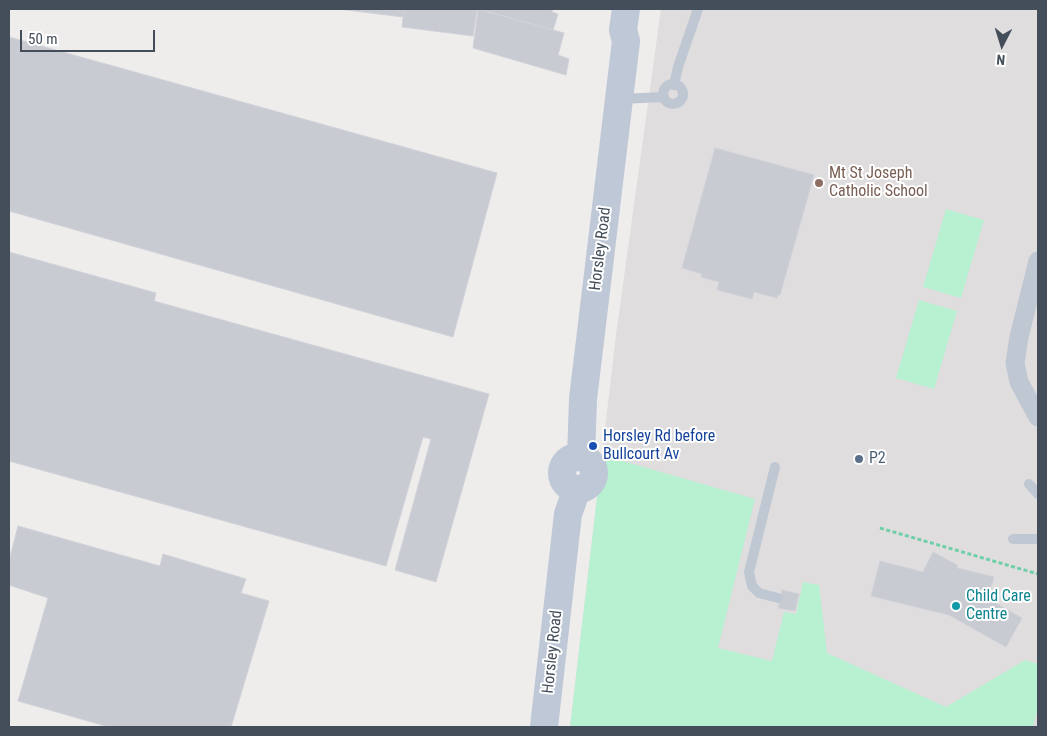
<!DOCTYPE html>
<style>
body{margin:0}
#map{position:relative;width:1047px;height:736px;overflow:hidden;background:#efecec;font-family:"Roboto Condensed",sans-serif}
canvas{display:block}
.frame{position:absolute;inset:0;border:10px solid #444e5a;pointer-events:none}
.north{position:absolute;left:977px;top:20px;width:50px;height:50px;-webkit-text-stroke:4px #fff;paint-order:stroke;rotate:185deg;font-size:14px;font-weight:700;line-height:20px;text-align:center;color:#444e5a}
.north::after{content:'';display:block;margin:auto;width:18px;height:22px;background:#444e5a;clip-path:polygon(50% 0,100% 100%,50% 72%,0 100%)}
.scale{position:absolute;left:20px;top:30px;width:135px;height:22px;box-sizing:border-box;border:2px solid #444e5a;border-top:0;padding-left:6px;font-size:15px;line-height:18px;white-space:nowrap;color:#444e5a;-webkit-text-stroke:4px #fff;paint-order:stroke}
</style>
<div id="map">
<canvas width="1047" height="736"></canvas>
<div class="frame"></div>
<div class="north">N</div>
<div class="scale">50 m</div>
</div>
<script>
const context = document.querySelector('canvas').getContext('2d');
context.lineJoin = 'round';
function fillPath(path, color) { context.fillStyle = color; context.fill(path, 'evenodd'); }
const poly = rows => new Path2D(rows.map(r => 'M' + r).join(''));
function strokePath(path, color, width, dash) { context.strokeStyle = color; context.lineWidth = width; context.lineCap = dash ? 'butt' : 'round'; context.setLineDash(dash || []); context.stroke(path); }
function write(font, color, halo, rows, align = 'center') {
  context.font = font + ' "Roboto Condensed",sans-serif'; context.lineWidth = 4; context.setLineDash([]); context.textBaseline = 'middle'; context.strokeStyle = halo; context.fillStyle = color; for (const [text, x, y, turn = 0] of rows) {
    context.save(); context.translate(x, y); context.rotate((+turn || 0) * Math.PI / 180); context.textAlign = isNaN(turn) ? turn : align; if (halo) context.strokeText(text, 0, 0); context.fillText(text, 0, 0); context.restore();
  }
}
const education = poly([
 [661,9,1038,9,1038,727,570,727,616,335]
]);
const green = poly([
 [946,209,984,220,961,298,923,287],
 [919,300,957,311,934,389,896,378],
 [602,455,755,499,718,648,772,661,784,612,796,614,803,582,819,585,827,653,946,707,1025,660,1038,664,1038,707,1033,727,570,727]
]);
const building = poly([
 [338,9,404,9,403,17,338,9],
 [404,9,477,9,473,36,402,27,404,9],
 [478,9,564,33,558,55,569,59,566,75,473,48,478,9],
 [479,9,553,9,552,12,558,14,553,30,479,9],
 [9,37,497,173,453,337,9,211,9,37],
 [715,148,814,175,780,295,778,295,777,298,754,292,752,299,717,290,719,282,701,277,702,274,682,268,715,148],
 [9,252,156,293,154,301,489,394,436,582,395,570,431,439,423,437,386,566,9,461,9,252],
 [18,526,160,566,163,554,246,579,241,593,269,601,231,727,109,727,18,701,48,598,9,585,9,561,18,526],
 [933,552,957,565,957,568,994,577,990,590,987,589,983,596,1022,618,1006,647,949,615,871,596,880,561,923,572,933,552],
 [782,590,799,594,795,611,778,608,782,590]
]);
const path = poly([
 [880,528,1038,574]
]);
const service = poly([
 '663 94a10 10 0 1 1 20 0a10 10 0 1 1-20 0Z',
 [674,85,678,67,698,9],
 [620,99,664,97],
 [775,467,749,572,752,586,759,593,778,598],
 [1029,484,1038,494],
 [1013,539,1038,539]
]);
const minor = poly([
 [1038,261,1019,337,1015,363,1019,382,1038,417]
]);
const secondary = poly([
 [581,457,583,399,626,41,623,30,626,9],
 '562 473a16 16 0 1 1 32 0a16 16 0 1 1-32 0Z',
 [544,727,568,514,577,489]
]);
const markers = [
 [819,183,5,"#8d6e63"],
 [593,446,5,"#1a4fb4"],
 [859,459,5,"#5c6f8a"],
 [956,606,5,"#0f9aa8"]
];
const educationNames = [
 ["Mt St Joseph",829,174],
 ["Catholic School",829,192]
];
const streetNames = [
 ["Horsley Road",601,249,-83],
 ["Horsley Road",553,652,-84]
];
const transitNames = [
 ["Horsley Rd before",603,437],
 ["Bullcourt Av",603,455]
];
const serviceNames = [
 ["P2",869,459]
];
const cultureNames = [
 ["Child Care",966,597],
 ["Centre",966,615]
];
fillPath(education, '#e0ddde');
fillPath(green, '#b8f0d2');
fillPath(building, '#c9cbd2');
strokePath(building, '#d0d2d9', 1);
strokePath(path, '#6fcfa8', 3, [4, 2.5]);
strokePath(service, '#bfc7d3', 10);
strokePath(minor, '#bfc7d3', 19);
strokePath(secondary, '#bec8d7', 28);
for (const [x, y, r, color] of markers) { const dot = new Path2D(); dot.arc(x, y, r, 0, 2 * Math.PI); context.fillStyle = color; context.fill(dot); strokePath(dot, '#fff', 2); }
write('16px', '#785e54', '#fff', educationNames, 'left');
write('16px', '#444e5a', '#fff', streetNames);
write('16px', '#164399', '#fff', transitNames, 'left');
write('16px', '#4e5e75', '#fff', serviceNames, 'left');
write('16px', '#0d838f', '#fff', cultureNames, 'left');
</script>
